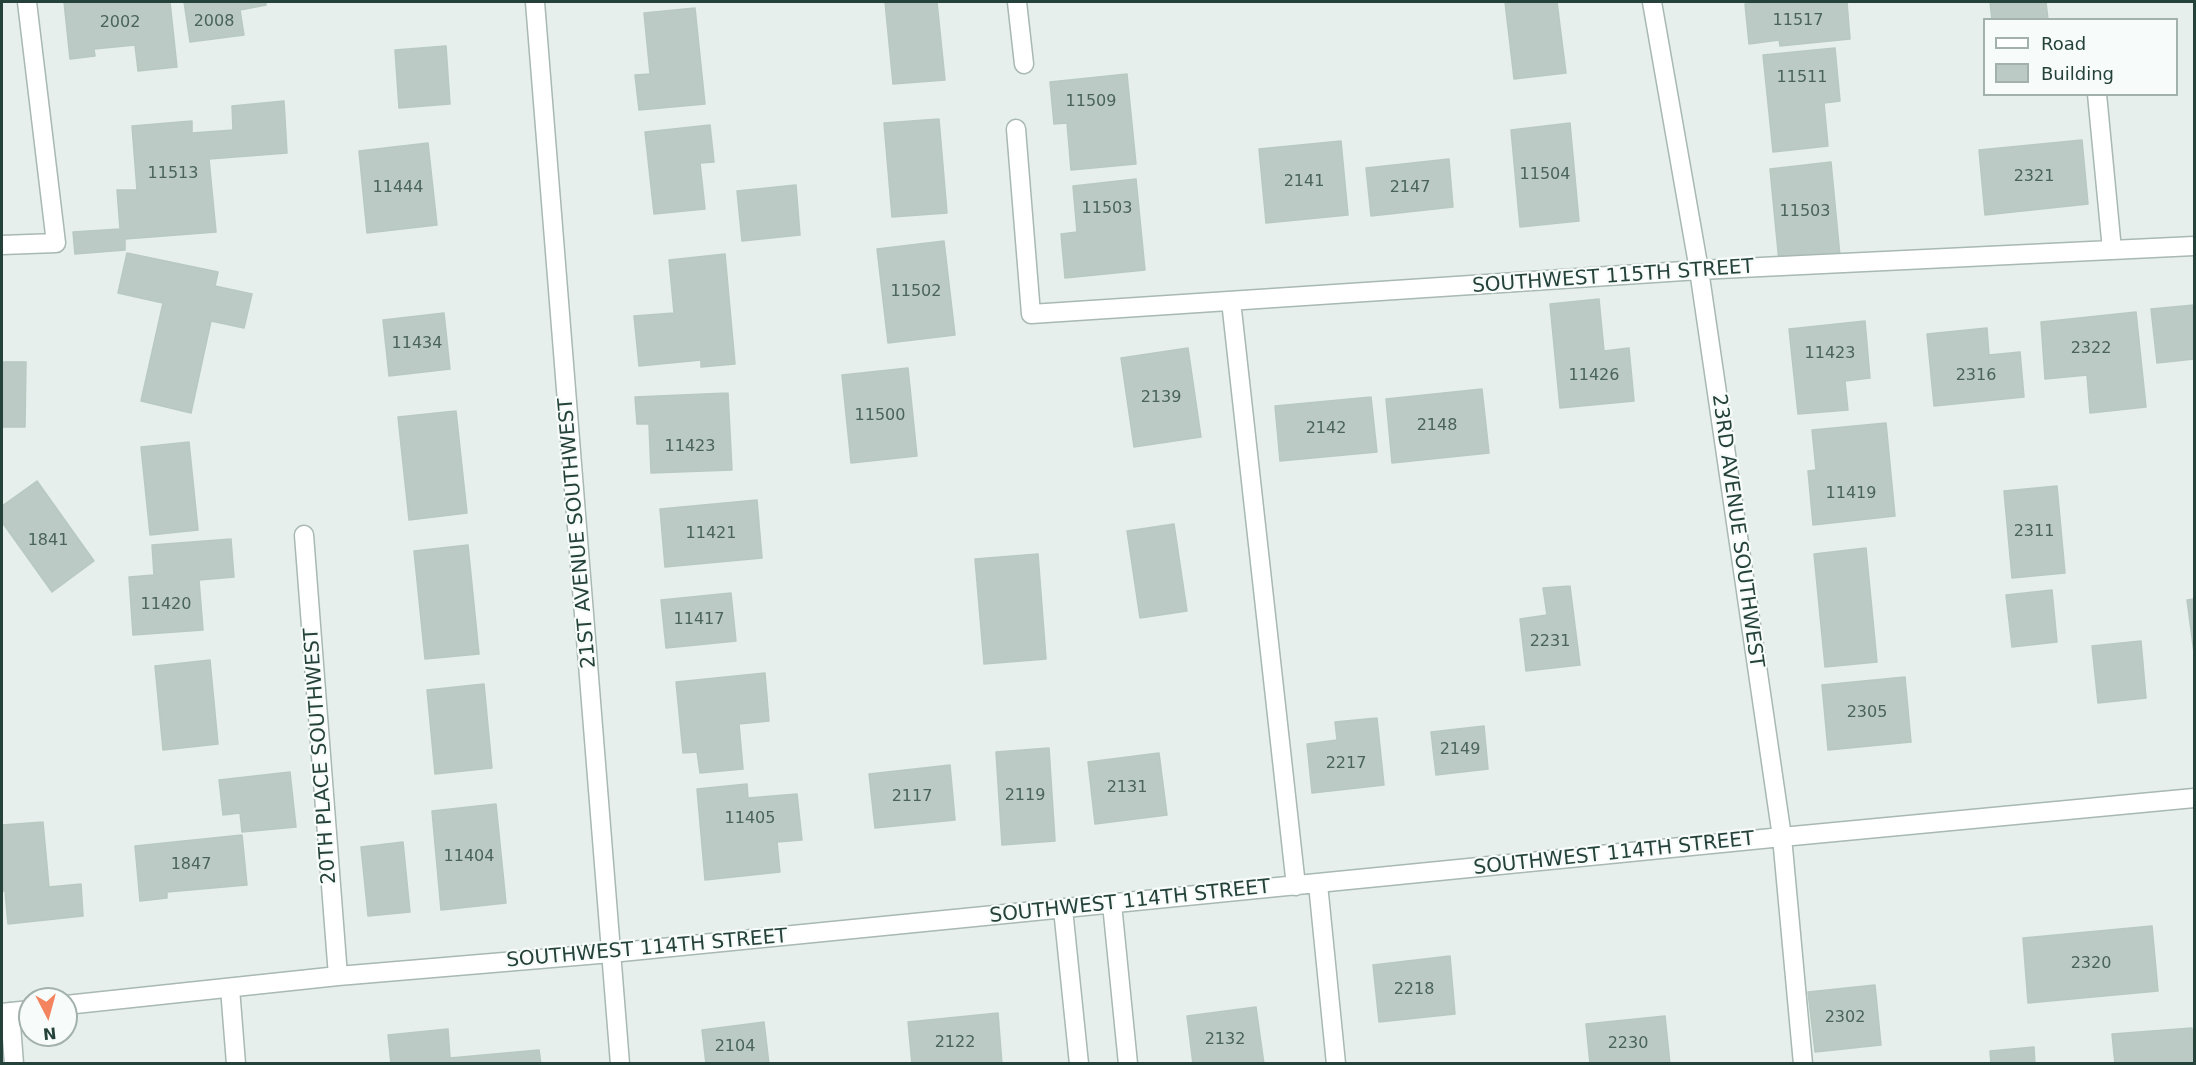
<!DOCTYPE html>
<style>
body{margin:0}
#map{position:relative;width:2196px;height:1065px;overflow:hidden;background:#e6efeb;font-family:"DejaVu Sans",sans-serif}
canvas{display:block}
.frame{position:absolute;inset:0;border:3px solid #24423a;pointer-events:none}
.legend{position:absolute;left:1983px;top:18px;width:195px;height:78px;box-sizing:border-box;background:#f7fbf9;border:2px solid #a3b1ad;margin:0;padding:8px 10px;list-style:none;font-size:18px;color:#24423a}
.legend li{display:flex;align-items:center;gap:12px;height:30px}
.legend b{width:30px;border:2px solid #a3b1ad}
.north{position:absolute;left:18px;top:987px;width:60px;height:60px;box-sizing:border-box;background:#f7fbf9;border:2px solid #a3b1ad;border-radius:50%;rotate:174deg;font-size:16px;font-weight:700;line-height:24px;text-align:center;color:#24423a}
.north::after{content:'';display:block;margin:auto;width:21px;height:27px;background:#f4845f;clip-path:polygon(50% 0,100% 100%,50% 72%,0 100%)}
</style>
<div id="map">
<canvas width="2196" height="1065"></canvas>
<div class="frame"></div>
<ul class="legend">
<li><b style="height:8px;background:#fff"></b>Road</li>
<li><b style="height:16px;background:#bbcac4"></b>Building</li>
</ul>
<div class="north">N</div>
</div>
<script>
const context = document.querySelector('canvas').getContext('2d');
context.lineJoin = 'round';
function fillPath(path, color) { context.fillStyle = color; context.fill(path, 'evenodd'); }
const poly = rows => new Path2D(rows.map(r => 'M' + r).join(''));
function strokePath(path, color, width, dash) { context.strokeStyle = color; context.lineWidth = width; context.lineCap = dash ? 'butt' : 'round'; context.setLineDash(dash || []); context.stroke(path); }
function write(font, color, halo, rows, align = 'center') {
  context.font = font + ' "DejaVu Sans",sans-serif'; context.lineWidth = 4.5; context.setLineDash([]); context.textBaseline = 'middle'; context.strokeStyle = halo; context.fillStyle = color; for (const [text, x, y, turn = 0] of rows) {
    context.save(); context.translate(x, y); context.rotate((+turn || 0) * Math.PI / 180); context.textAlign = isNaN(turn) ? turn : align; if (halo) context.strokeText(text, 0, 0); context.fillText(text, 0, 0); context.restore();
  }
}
const building = poly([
 [64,2,170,2,177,67,138,71,135,45,94,49,95,56,70,59,64,2],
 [184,2,266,2,266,5,240,10,244,35,190,42,184,2],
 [885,2,937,2,945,80,893,84,885,2],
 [1505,2,1557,2,1566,73,1514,79,1505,2],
 [1772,2,1847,2,1850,39,1780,46,1779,40,1749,44,1745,4,1772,2],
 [1990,2,2046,2,2048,20,1992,20,1990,2],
 [695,8,705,104,639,110,635,75,650,74,644,13,695,8],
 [446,46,450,104,399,108,395,50,446,46],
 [1835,48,1840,101,1824,103,1828,146,1773,152,1763,55,1835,48],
 [1127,74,1136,164,1071,170,1067,123,1054,124,1050,82,1127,74],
 [284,101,287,153,209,159,216,232,125,239,125,250,75,254,73,232,120,229,117,190,137,190,132,126,192,121,192,133,233,130,232,106,284,101],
 [939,119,947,213,892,217,884,123,939,119],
 [1570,123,1579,221,1520,227,1511,130,1570,123],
 [710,125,714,162,700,163,705,209,654,214,645,132,710,125],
 [2082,140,2088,204,1985,215,1979,150,2082,140],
 [1341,141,1348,215,1266,223,1259,149,1341,141],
 [428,143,437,225,367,233,359,151,428,143],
 [1449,159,1453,207,1371,216,1366,168,1449,159],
 [1831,162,1840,256,1779,262,1770,169,1831,162],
 [1136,179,1145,270,1065,278,1061,234,1077,232,1073,186,1136,179],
 [796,185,800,235,742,241,737,191,796,185],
 [944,241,955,335,888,343,877,249,944,241],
 [127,253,218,272,215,286,252,294,244,328,211,321,191,413,141,401,163,303,118,293,127,253],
 [725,254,735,364,701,367,701,360,639,366,634,316,674,313,669,260,725,254],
 [1599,299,1604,351,1629,348,1634,401,1560,408,1550,304,1599,299],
 [2194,305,2194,359,2157,363,2151,309,2194,305],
 [2136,312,2146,407,2090,413,2087,375,2045,379,2041,322,2136,312],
 [444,313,450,369,389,376,383,320,444,313],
 [1865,321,1870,378,1845,381,1848,410,1798,414,1789,329,1865,321],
 [1987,328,1989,355,2020,352,2024,397,1934,406,1927,334,1987,328],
 [1188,348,1201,437,1134,447,1121,358,1188,348],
 [2,362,26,362,25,427,2,427,2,362],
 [908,368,917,456,851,463,842,375,908,368],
 [1482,389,1489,453,1392,463,1386,399,1482,389],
 [728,393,732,470,651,473,649,424,637,424,635,397,728,393],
 [1371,397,1377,452,1280,461,1275,406,1371,397],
 [456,411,467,513,409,520,398,417,456,411],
 [1886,423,1895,516,1813,525,1808,471,1816,470,1812,430,1886,423],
 [189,442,198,530,150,535,141,447,189,442],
 [37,481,94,561,52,592,2,522,2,506,37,481],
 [2057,486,2065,573,2012,578,2004,491,2057,486],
 [757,500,762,558,665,567,660,509,757,500],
 [1174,524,1187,611,1140,618,1127,531,1174,524],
 [231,539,234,577,199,580,203,630,133,635,129,577,154,575,152,545,231,539],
 [468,545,479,654,425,659,414,551,468,545],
 [1866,548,1877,662,1825,667,1814,554,1866,548],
 [1038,554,1046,659,984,664,975,559,1038,554],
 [1570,586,1580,665,1526,671,1520,619,1547,615,1543,588,1570,586],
 [2052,590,2057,642,2012,647,2006,595,2052,590],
 [731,593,736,641,666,648,661,600,731,593],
 [2194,599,2194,653,2187,600,2194,599],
 [2141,641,2146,698,2098,703,2092,646,2141,641],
 [210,660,218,744,163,750,155,666,210,660],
 [765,673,769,721,739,724,743,769,700,773,697,752,683,753,676,682,765,673],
 [1905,677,1911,742,1828,750,1822,685,1905,677],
 [484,684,492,768,435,774,427,690,484,684],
 [1377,718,1384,785,1312,793,1307,744,1337,740,1335,722,1377,718],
 [1484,726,1488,769,1436,775,1431,732,1484,726],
 [1049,748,1055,841,1002,845,996,752,1049,748],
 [1159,753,1167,815,1095,824,1088,762,1159,753],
 [950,765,955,820,875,828,869,774,950,765],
 [290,772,296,827,242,832,240,813,223,815,219,780,290,772],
 [747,784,748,798,797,794,802,840,777,842,780,872,705,880,697,789,747,784],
 [496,804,506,903,441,910,432,811,496,804],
 [43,822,49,887,81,884,83,916,8,924,5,891,2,891,2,825,43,822],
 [242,835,247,885,167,892,167,898,140,901,135,846,242,835],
 [403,842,410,912,368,916,361,847,403,842],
 [2152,926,2158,991,2028,1003,2023,938,2152,926],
 [1450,956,1455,1014,1379,1022,1373,965,1450,956],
 [1875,985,1881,1045,1815,1052,1808,992,1875,985],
 [1256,1007,1264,1064,1193,1064,1187,1016,1256,1007],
 [998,1013,1002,1064,912,1064,908,1022,998,1013],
 [1665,1016,1670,1064,1590,1064,1586,1024,1665,1016],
 [764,1022,769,1064,706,1064,702,1030,764,1022],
 [2192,1028,2194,1064,2115,1064,2112,1034,2192,1028],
 [448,1029,450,1058,539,1050,541,1064,391,1064,388,1035,448,1029],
 [2034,1047,2035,1064,1991,1064,1990,1051,2034,1047]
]);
const minor = poly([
 [535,2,620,1064],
 [1017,2,1024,64],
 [1652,2,1699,270,1782,837,1803,1064],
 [2097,94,2112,250],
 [1016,129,1031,314,1699,270,2194,246],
 [2,245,56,243,27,2],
 [1231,301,1296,886],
 [304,535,338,976],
 [1318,884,1336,1064],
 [1112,904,1128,1064],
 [1063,909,1079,1064],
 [230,988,236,1064],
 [66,1005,338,976,611,953,1782,837,2194,798],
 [10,1012,14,1064],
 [2,1013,30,1010]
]);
const numberNames = [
 ["11517",1798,21],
 ["2008",214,22],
 ["2002",120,23],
 ["11511",1802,78],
 ["11509",1091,102],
 ["11513",173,174],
 ["11504",1545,175],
 ["2321",2034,177],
 ["2141",1304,182],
 ["11444",398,188],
 ["2147",1410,188],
 ["11503",1107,209],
 ["11503",1805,212],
 ["11502",916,292],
 ["11434",417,344],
 ["2322",2091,349],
 ["11423",1830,354],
 ["11426",1594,376],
 ["2316",1976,376],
 ["2139",1161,398],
 ["11500",880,416],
 ["2148",1437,426],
 ["2142",1326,429],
 ["11423",690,447],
 ["11419",1851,494],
 ["2311",2034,532],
 ["11421",711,534],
 ["1841",48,541],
 ["11420",166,605],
 ["11417",699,620],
 ["2231",1550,642],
 ["2305",1867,713],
 ["2149",1460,750],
 ["2217",1346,764],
 ["2131",1127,788],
 ["2119",1025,796],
 ["2117",912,797],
 ["11405",750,819],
 ["11404",469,857],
 ["1847",191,865],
 ["2320",2091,964],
 ["2218",1414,990],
 ["2302",1845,1018],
 ["2132",1225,1040],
 ["2122",955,1043],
 ["2230",1628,1044],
 ["2104",735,1047]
];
const streetNames = [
 ["SOUTHWEST 115TH STREET",1613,277,-4],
 ["23RD AVENUE SOUTHWEST",1737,531,82],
 ["21ST AVENUE SOUTHWEST",578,533,-95],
 ["20TH PLACE SOUTHWEST",321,756,-94],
 ["SOUTHWEST 114TH STREET",1614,854,-6],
 ["SOUTHWEST 114TH STREET",1130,902,-6],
 ["SOUTHWEST 114TH STREET",647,949,-5]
];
fillPath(building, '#bbcac4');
strokePath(building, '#b8c9c2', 1.5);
strokePath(minor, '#a8b8b2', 21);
strokePath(minor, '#fff', 18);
write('16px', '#4a645c', null, numberNames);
write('20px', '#24423a', '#f7fbf9', streetNames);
</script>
